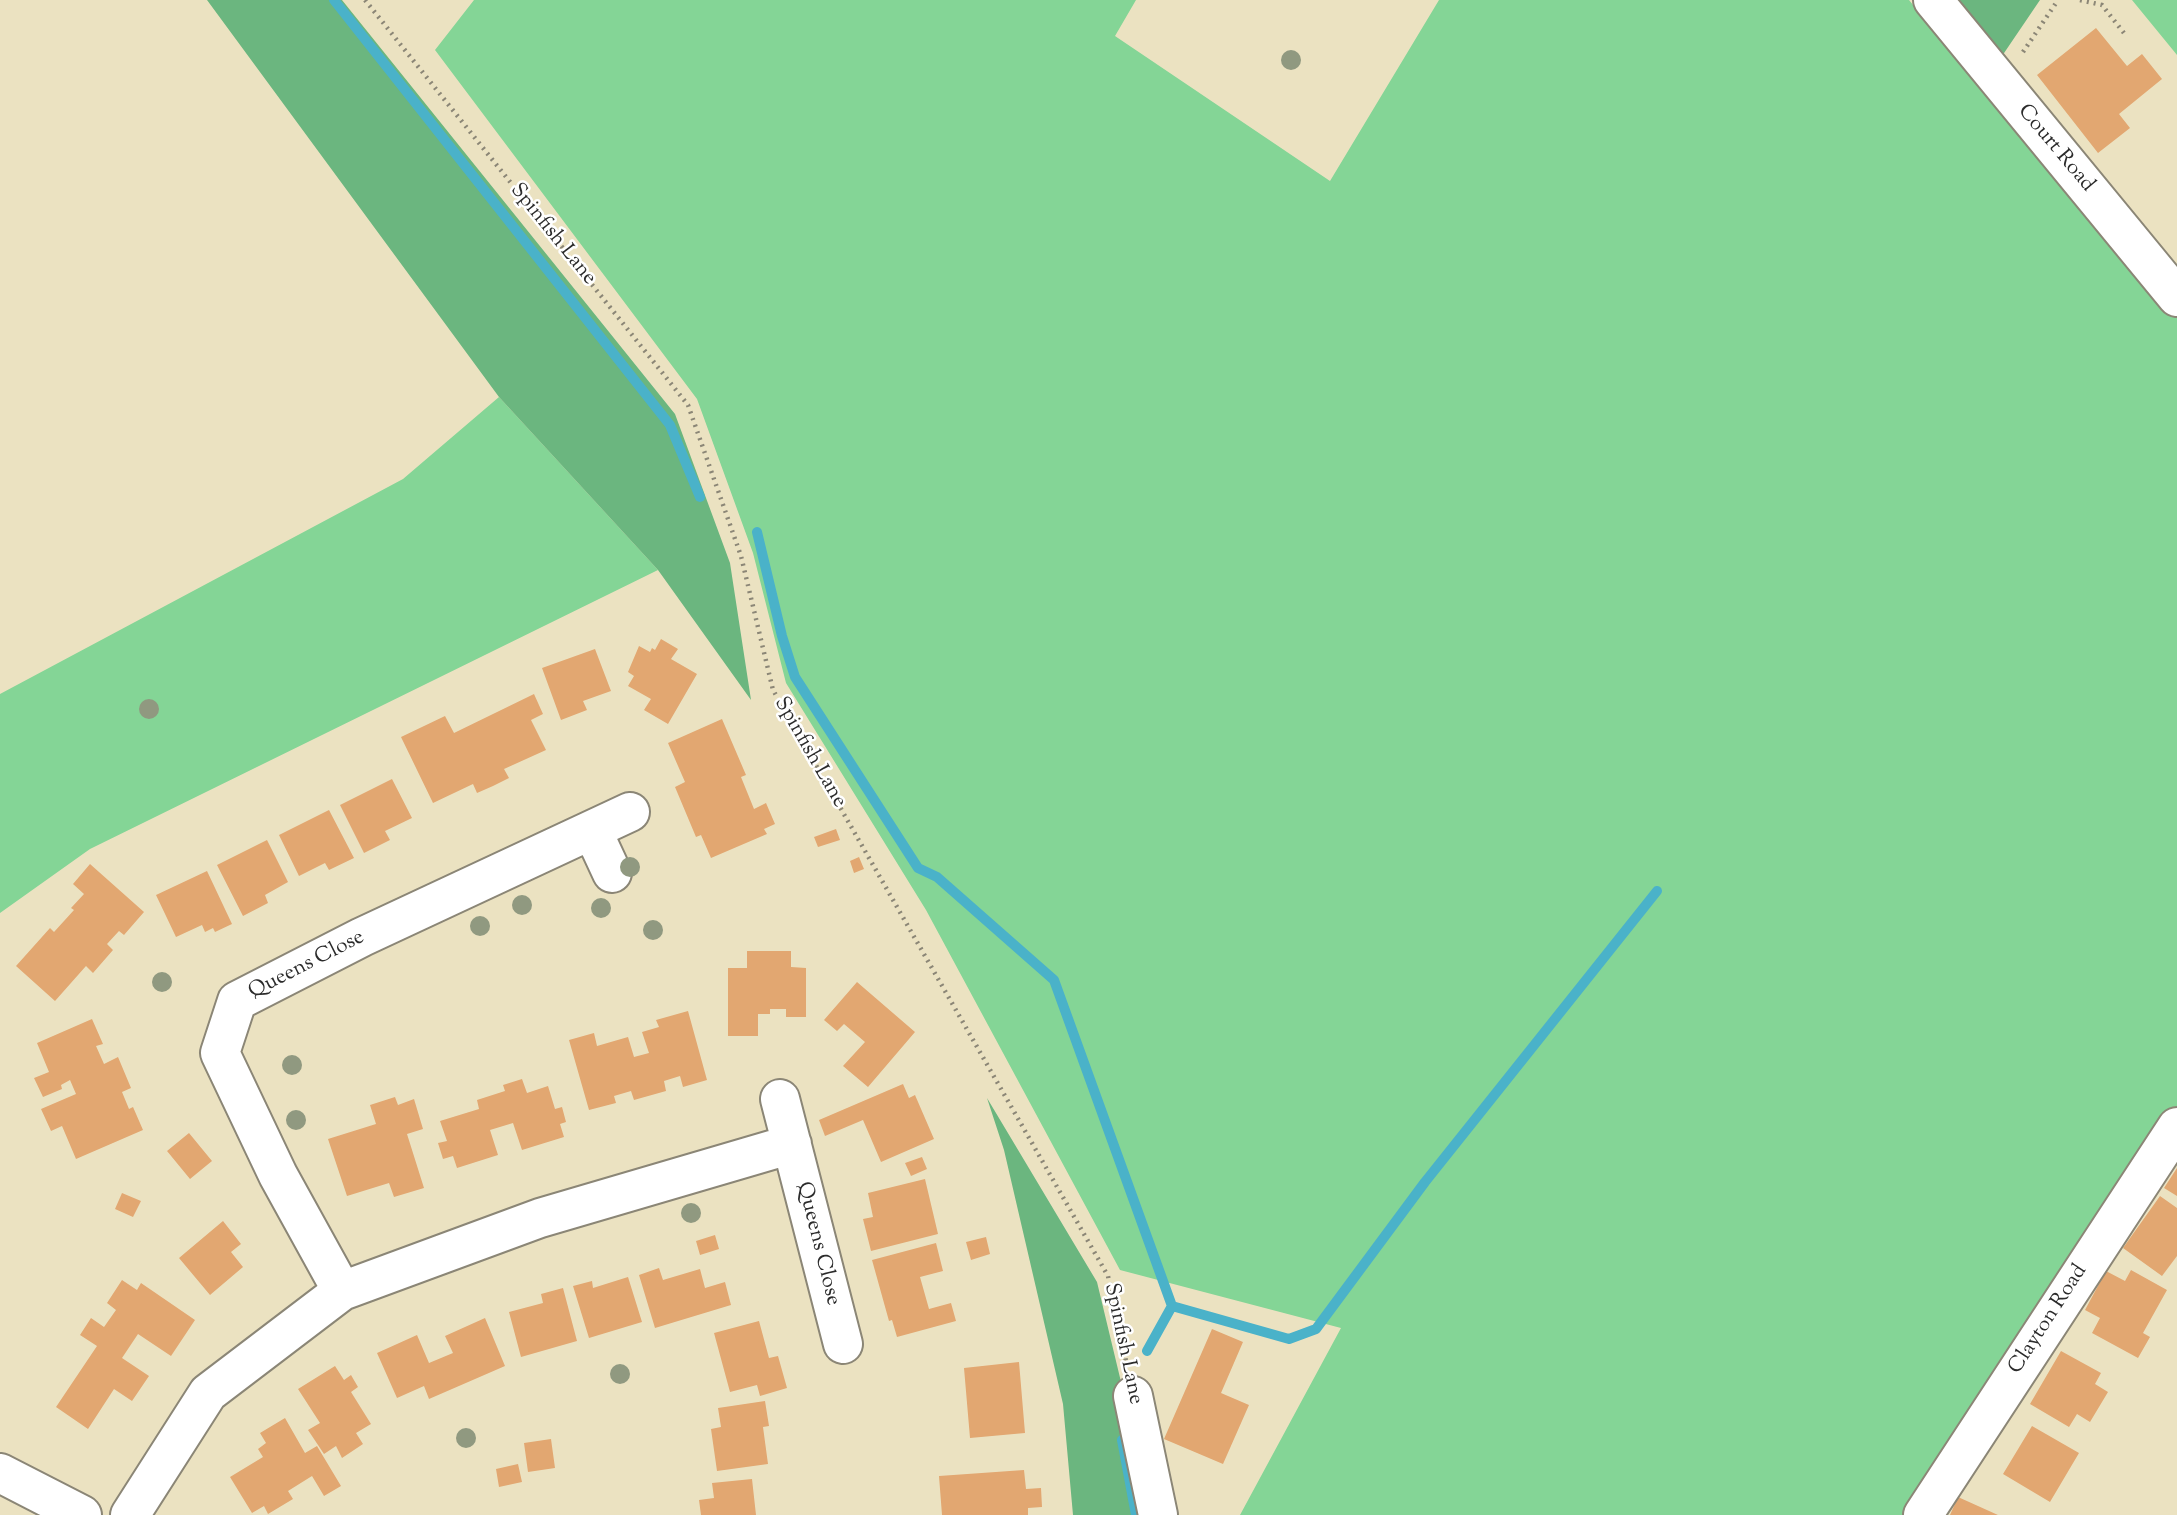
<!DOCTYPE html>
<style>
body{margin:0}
canvas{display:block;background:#ebe2c1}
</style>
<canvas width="2177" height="1515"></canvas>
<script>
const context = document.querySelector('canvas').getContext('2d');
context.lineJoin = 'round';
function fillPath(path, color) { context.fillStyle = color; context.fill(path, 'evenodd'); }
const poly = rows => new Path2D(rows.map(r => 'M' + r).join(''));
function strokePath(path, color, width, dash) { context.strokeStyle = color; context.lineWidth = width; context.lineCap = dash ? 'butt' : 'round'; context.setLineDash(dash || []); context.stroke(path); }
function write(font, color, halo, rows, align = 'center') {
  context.font = font + ' "Sorts Mill Goudy",serif'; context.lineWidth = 5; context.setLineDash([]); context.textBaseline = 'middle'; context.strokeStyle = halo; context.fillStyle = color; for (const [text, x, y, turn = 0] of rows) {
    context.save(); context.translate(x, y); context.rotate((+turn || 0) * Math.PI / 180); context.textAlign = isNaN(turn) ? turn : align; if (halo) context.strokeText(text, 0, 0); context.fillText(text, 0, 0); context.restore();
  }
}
const green = poly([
 [474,0,1136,0,1115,36,1330,181,1439,0,1909,0,1997,109,2177,272,2177,1106,1912,1515,1240,1515,1341,1328,1120,1270,926,910,786,683,753,553,697,399,435,50],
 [2132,0,2177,0,2177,55],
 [499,397,658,570,90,849,0,913,0,694,403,479]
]);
const forest = poly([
 [207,0,342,0,675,414,730,563,751,700,658,570,499,397],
 [1954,0,2040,0,2000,59],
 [987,1098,1097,1282,1153,1515,1073,1515,1063,1404,1004,1150]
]);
const stream = poly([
 [334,0,670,425,700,497],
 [757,532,782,636,795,677,918,868,937,877,1054,980,1172,1306,1147,1351],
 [1172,1306,1289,1339,1316,1329,1425,1182,1657,891],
 [1122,1440,1136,1515]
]);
const building = poly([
 [2096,28,2127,66,2142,54,2162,79,2119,114,2130,128,2098,153,2037,75],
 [661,639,678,649,671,659,697,674,668,724,644,710,651,699,628,686,634,676,628,672,639,646,650,652,652,648,655,650],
 [595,649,611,691,583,701,587,710,561,720,542,668],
 [534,694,543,714,531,720,546,750,504,769,509,778,493,786,477,793,473,784,433,803,401,737,445,716,454,733],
 [722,719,746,775,741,777,754,809,766,803,775,824,764,829,767,834,711,858,701,835,696,837,675,787,685,782,668,743],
 [392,779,412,818,385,831,390,840,364,853,340,805],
 [329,810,354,858,329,870,325,863,299,876,279,835],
 [836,829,840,840,818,847,814,837],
 [267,840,288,882,265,895,268,903,243,916,217,865],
 [859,857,864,869,854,873,850,861],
 [90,864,144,912,124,935,119,931,107,944,113,950,93,973,86,966,55,1001,16,966,50,928,54,932,74,910,71,908,84,894,73,884],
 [207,871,232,924,215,932,213,928,205,932,202,925,176,937,156,895],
 [747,951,791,951,791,967,806,968,806,1017,786,1017,786,1009,770,1009,770,1014,758,1014,758,1036,728,1036,728,968,747,968],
 [857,982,915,1032,868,1087,843,1066,865,1042,844,1024,837,1031,824,1020],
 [688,1011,707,1080,683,1087,680,1076,664,1081,666,1091,634,1100,631,1091,614,1096,616,1103,589,1110,569,1040,594,1033,597,1046,628,1037,634,1057,649,1053,642,1032,659,1027,656,1020],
 [92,1019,103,1044,96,1046,104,1064,118,1057,131,1088,122,1092,129,1109,133,1107,143,1130,76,1159,62,1126,51,1131,41,1109,76,1094,70,1080,61,1085,62,1089,43,1097,34,1078,49,1072,37,1043],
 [522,1079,527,1093,548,1086,555,1109,562,1107,566,1122,560,1124,564,1137,522,1150,513,1123,490,1130,498,1155,457,1168,453,1156,443,1159,438,1143,447,1141,440,1121,479,1109,477,1100,505,1091,503,1085],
 [903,1084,909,1098,915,1095,934,1139,881,1162,863,1120,825,1136,819,1120],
 [395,1097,398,1105,414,1099,423,1129,407,1134,424,1188,394,1197,389,1183,347,1196,328,1139,376,1124,370,1105],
 [189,1133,212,1161,190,1179,167,1151],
 [922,1157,927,1169,911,1176,905,1163],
 [2177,1168,2177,1196,2164,1188],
 [925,1179,938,1234,871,1251,863,1219,873,1217,868,1193],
 [122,1193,141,1201,133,1217,115,1209],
 [2160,1196,2177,1208,2177,1256,2162,1276,2123,1248],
 [223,1221,241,1244,231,1252,243,1267,210,1295,179,1258],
 [715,1235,719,1249,700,1255,696,1241],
 [986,1237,990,1254,971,1260,966,1242],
 [936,1243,943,1271,920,1277,929,1309,951,1303,956,1321,897,1337,892,1320,889,1321,872,1260],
 [659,1268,663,1280,700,1269,705,1288,725,1282,731,1305,655,1328,639,1275],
 [2131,1270,2167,1290,2143,1333,2150,1337,2138,1358,2092,1333,2100,1318,2085,1310,2106,1271,2125,1281],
 [628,1277,642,1322,589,1338,573,1286,592,1281,593,1288],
 [122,1280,137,1290,141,1283,195,1320,171,1356,138,1334,122,1358,149,1376,132,1401,114,1389,88,1429,56,1407,97,1346,80,1335,91,1318,104,1327,116,1310,107,1303],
 [563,1288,577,1341,521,1357,509,1312,543,1303,541,1294],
 [485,1318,505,1366,429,1399,424,1386,397,1398,377,1353,417,1335,429,1363,453,1353,445,1336],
 [759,1321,769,1358,778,1356,787,1388,760,1396,757,1385,730,1392,714,1333],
 [1212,1329,1243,1342,1221,1393,1249,1405,1223,1464,1164,1439],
 [2061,1351,2101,1373,2095,1384,2108,1392,2090,1422,2077,1414,2069,1427,2030,1404],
 [1019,1362,1025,1433,970,1438,964,1368],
 [335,1366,344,1380,351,1375,358,1387,351,1392,371,1424,356,1433,363,1444,342,1458,336,1446,324,1454,308,1430,320,1423,298,1389],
 [765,1401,769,1426,763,1427,768,1464,717,1471,711,1429,721,1427,718,1408],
 [285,1418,305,1453,317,1446,341,1486,324,1496,312,1476,288,1491,293,1499,268,1514,264,1506,252,1513,230,1477,263,1457,258,1449,266,1443,260,1433],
 [2032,1426,2079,1453,2050,1502,2003,1474],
 [551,1439,555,1468,528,1472,524,1443],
 [518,1464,522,1482,499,1487,496,1469],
 [1024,1470,1026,1489,1041,1488,1042,1507,1028,1508,1028,1515,942,1515,939,1476],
 [752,1479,756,1515,701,1515,699,1500,714,1498,712,1483],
 [1958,1497,1998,1515,1950,1515]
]);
const path = poly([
 [365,0,688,405,741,556,773,690,1108,1276,1126,1361],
 [2080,0,2102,5,2124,33],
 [2023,52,2058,0]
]);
const street = poly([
 [1933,0,2177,297],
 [592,830,612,873],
 [780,1099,843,1344],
 [342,1291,278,1175,220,1053,237,1001,362,937,630,812],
 [1133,1396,1158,1515],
 [0,1473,82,1515],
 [130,1515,208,1393,342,1291,540,1218,792,1144],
 [1923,1515,2177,1127]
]);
const trees = [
 [1291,60],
 [149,709],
 [630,867],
 [522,905],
 [601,908],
 [480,926],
 [653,930],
 [162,982],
 [292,1065],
 [296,1120],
 [691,1213],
 [620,1374],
 [466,1438]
];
const streetNames = [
 ["Court Road",2055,149,50],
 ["Spinfish Lane",552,235,51],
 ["Spinfish Lane",809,753,60],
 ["Queens Close",307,966,-27],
 ["Queens Close",817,1244,76],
 ["Clayton Road",2049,1320,-57],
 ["Spinfish Lane",1122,1344,78]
];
fillPath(green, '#84d596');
fillPath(forest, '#6bb67f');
strokePath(stream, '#4ab2c9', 10);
fillPath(building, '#e2a771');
strokePath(street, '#8b8676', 42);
strokePath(path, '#8b8676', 4.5, [2, 5]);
strokePath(street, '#fff', 38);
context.fillStyle = '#909980';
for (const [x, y] of trees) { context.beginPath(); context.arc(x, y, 10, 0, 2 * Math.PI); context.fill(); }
write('21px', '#2b2b2b', '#fff', streetNames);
</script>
